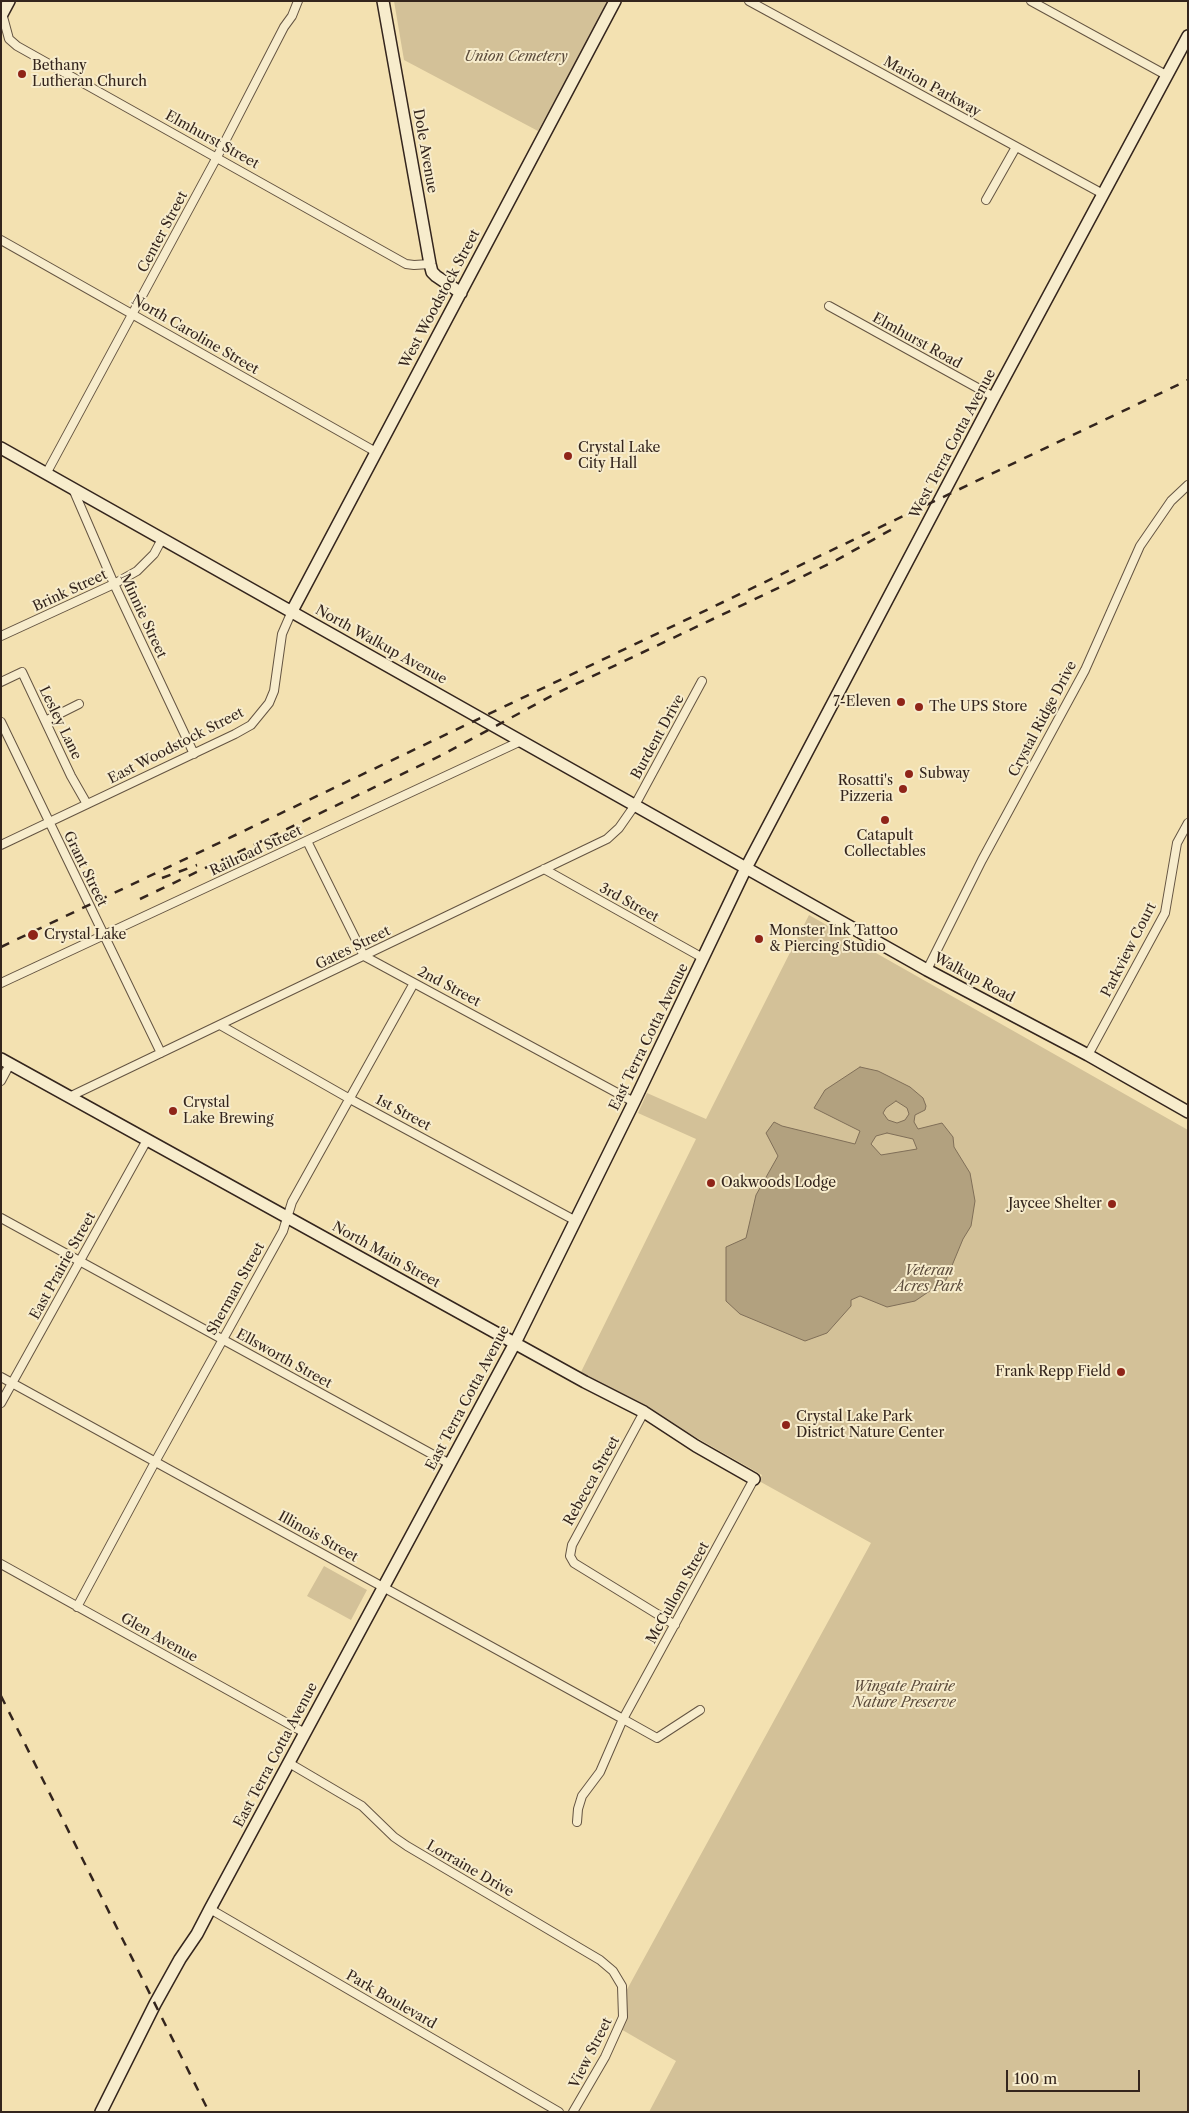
<!DOCTYPE html>
<style>
body{margin:0}
#map{position:relative;width:1189px;height:2113px;overflow:hidden;background:#f3e1b1;font-family:"Libre Caslon Text",serif}
canvas{display:block}
.frame{position:absolute;inset:0;border:2px solid #34251d;pointer-events:none}
.scale{position:absolute;left:1006px;top:2070px;width:134px;height:22px;box-sizing:border-box;border:2px solid #34251d;border-top:0;padding-left:6px;font-size:15px;line-height:18px;white-space:nowrap;color:#34251d;-webkit-text-stroke:4px #f7eccc;paint-order:stroke}
</style>
<div id="map">
<canvas width="1189" height="2113"></canvas>
<div class="frame"></div>
<div class="scale">100 m</div>
</div>
<script>
const context = document.querySelector('canvas').getContext('2d');
context.lineJoin = 'round';
function fillPath(path, color) { context.fillStyle = color; context.fill(path, 'evenodd'); }
const poly = rows => new Path2D(rows.map(r => 'M' + r).join(''));
function strokePath(path, color, width, dash) { context.strokeStyle = color; context.lineWidth = width; context.lineCap = dash ? 'butt' : 'round'; context.setLineDash(dash || []); context.stroke(path); }
function write(font, color, halo, rows, align = 'center') {
  context.font = font + ' "Libre Caslon Text",serif'; context.lineWidth = 4; context.setLineDash([]); context.textBaseline = 'middle'; context.strokeStyle = halo; context.fillStyle = color; for (const [text, x, y, turn = 0] of rows) {
    context.save(); context.translate(x, y); context.rotate((+turn || 0) * Math.PI / 180); context.textAlign = isNaN(turn) ? turn : align; if (halo) context.strokeText(text, 0, 0); context.fillText(text, 0, 0); context.restore();
  }
}
const green = poly([
 [394,1,609,1,538,131,404,60],
 [809,915,1188,1130,1188,2112,649,2112,676,2061,619,2028,624,1995,871,1543,759,1481,762,1475,581,1372,696,1139,638,1113,647,1093,706,1119],
 [324,1566,367,1590,351,1620,307,1596]
]);
const water = poly([
 [860,1067,878,1071,910,1087,923,1098,926,1106,925,1110,915,1115,914,1122,918,1129,942,1123,953,1137,954,1147,970,1173,975,1201,971,1226,963,1239,946,1280,915,1301,887,1307,860,1296,851,1300,851,1306,827,1333,805,1341,740,1314,726,1301,726,1247,746,1238,756,1195,778,1156,766,1133,774,1122,782,1126,855,1144,860,1131,814,1108,825,1090,860,1067],
 [896,1101,907,1108,909,1114,905,1120,897,1123,888,1120,883,1113,886,1108,896,1101],
 [887,1133,913,1139,917,1149,881,1155,871,1144,876,1136,887,1133]
]);
const street = poly([
 [749,1,1103,194],
 [1031,1,1166,75],
 [2,13,9,39,17,46,406,264,414,265,430,264],
 [986,200,1016,147],
 [1,240,376,452],
 [829,306,994,397],
 [46,474,217,157,284,27,292,16,298,1],
 [73,489,114,584,194,754],
 [1,636,114,584,137,571,154,554,162,539],
 [1,682,22,672,71,776,87,804],
 [45,721,79,704],
 [1,722,161,1053],
 [307,841,364,956,634,1102],
 [1,845,235,734,251,725,269,703,274,691,282,634,292,611],
 [544,869,703,958],
 [927,970,982,860,1085,670,1140,546,1171,501,1188,485],
 [1,983,521,741],
 [220,1025,350,1099,576,1221],
 [1088,1055,1165,913,1177,843,1188,823],
 [1,1081,10,1064],
 [69,1097,607,839,619,828,635,805,702,681],
 [1,1218,450,1464],
 [1,1377,623,1719,754,1479],
 [1,1403,147,1140],
 [644,1412,572,1545,570,1556,574,1563,675,1625],
 [1,1564,305,1733],
 [77,1607,155,1462,283,1231,292,1202,414,983],
 [289,1763,362,1806,394,1837,407,1846,600,1960,613,1971,622,1986,623,2017,605,2057,573,2112],
 [577,1822,578,1809,582,1796,600,1772,623,1719,657,1738,700,1710],
 [210,1909,559,2112]
]);
const secondary = poly([
 [383,1,430,264,432,272,436,276,461,293],
 [1,16,9,1],
 [1,448,927,970,1088,1055,1188,1112],
 [292,611,615,1],
 [1,1059,585,1382,644,1412,696,1446,754,1479],
 [101,2112,155,2004,180,1959,197,1934,210,1909,515,1343,634,1102,746,868,994,397,1188,36]
]);
const rail = poly([
 [162,878,197,865],
 [140,899,442,755,555,694,833,562,896,527],
 [1,947,1188,380],
 [1,1696,209,2112]
]);
const markers = [
 [22,74,5,"#8f2418"],
 [568,456,5,"#8f2418"],
 [901,702,5,"#8f2418"],
 [919,707,5,"#8f2418"],
 [909,774,5,"#8f2418"],
 [903,789,5,"#8f2418"],
 [885,820,5,"#8f2418"],
 [33,935,6,"#8f2418"],
 [759,939,5,"#8f2418"],
 [173,1111,5,"#8f2418"],
 [711,1183,5,"#8f2418"],
 [1112,1204,5,"#8f2418"],
 [1121,1372,5,"#8f2418"],
 [786,1425,5,"#8f2418"]
];
const parkNames = [
 ["Union Cemetery",516,57],
 ["Veteran",929,1271],
 ["Acres Park",929,1287],
 ["Wingate Prairie",904,1687],
 ["Nature Preserve",904,1703]
];
const poiNames = [
 ["Bethany",32,66],
 ["Lutheran Church",32,82],
 ["Crystal Lake",578,448],
 ["City Hall",578,464],
 ["7-Eleven",891,702,"right"],
 ["The UPS Store",929,707],
 ["Subway",919,774],
 ["Rosatti's",893,781,"right"],
 ["Pizzeria",893,797,"right"],
 ["Catapult",885,836,"center"],
 ["Collectables",885,852,"center"],
 ["Monster Ink Tattoo",769,931],
 ["& Piercing Studio",769,947],
 ["Crystal Lake",44,935],
 ["Crystal",183,1103],
 ["Lake Brewing",183,1119],
 ["Oakwoods Lodge",721,1183],
 ["Jaycee Shelter",1102,1204,"right"],
 ["Frank Repp Field",1111,1372,"right"],
 ["Crystal Lake Park",796,1417],
 ["District Nature Center",796,1433]
];
const streetNames = [
 ["Marion Parkway",932,87,29],
 ["Elmhurst Street",212,140,29],
 ["Dole Avenue",425,151,80],
 ["Center Street",163,232,-62],
 ["West Woodstock Street",440,299,-62],
 ["North Caroline Street",195,335,30],
 ["Elmhurst Road",917,341,29],
 ["West Terra Cotta Avenue",953,444,-62],
 ["Brink Street",70,591,-25],
 ["Minnie Street",143,616,65],
 ["North Walkup Avenue",381,645,29],
 ["Crystal Ridge Drive",1043,719,-62],
 ["Lesley Lane",60,723,64],
 ["Burdent Drive",658,737,-61],
 ["East Woodstock Street",176,746,-27],
 ["Railroad Street",256,851,-25],
 ["Grant Street",85,869,64],
 ["3rd Street",629,903,29],
 ["Gates Street",353,948,-26],
 ["Parkview Court",1129,950,-63],
 ["Walkup Road",974,978,28],
 ["2nd Street",449,987,28],
 ["East Terra Cotta Avenue",649,1037,-64],
 ["1st Street",403,1113,28],
 ["North Main Street",386,1255,29],
 ["East Prairie Street",63,1266,-61],
 ["Sherman Street",236,1289,-61],
 ["Ellsworth Street",284,1359,29],
 ["East Terra Cotta Avenue",468,1398,-62],
 ["Rebecca Street",592,1481,-61],
 ["Illinois Street",318,1537,29],
 ["McCullom Street",678,1593,-61],
 ["Glen Avenue",159,1638,29],
 ["East Terra Cotta Avenue",276,1755,-62],
 ["Lorraine Drive",470,1869,30],
 ["Park Boulevard",391,2000,30],
 ["View Street",591,2053,-63]
];
fillPath(green, '#d3c198');
fillPath(water, '#b2a17f');
strokePath(water, '#806f58', 1);
strokePath(street, '#645442', 10);
strokePath(secondary, '#34251d', 14);
strokePath(street, '#f7eccc', 8);
strokePath(secondary, '#f7eccc', 11);
strokePath(rail, '#34251d', 2.5, [9, 9]);
for (const [x, y, r, color] of markers) { const dot = new Path2D(); dot.arc(x, y, r, 0, 2 * Math.PI); context.fillStyle = color; context.fill(dot); strokePath(dot, '#f7eccc', 2); }
write('italic 14px', '#5c4c3c', '#f7eccc', parkNames);
write('14px', '#34251d', '#f7eccc', poiNames, 'left');
write('14px', '#34251d', '#f7eccc', streetNames);
</script>
